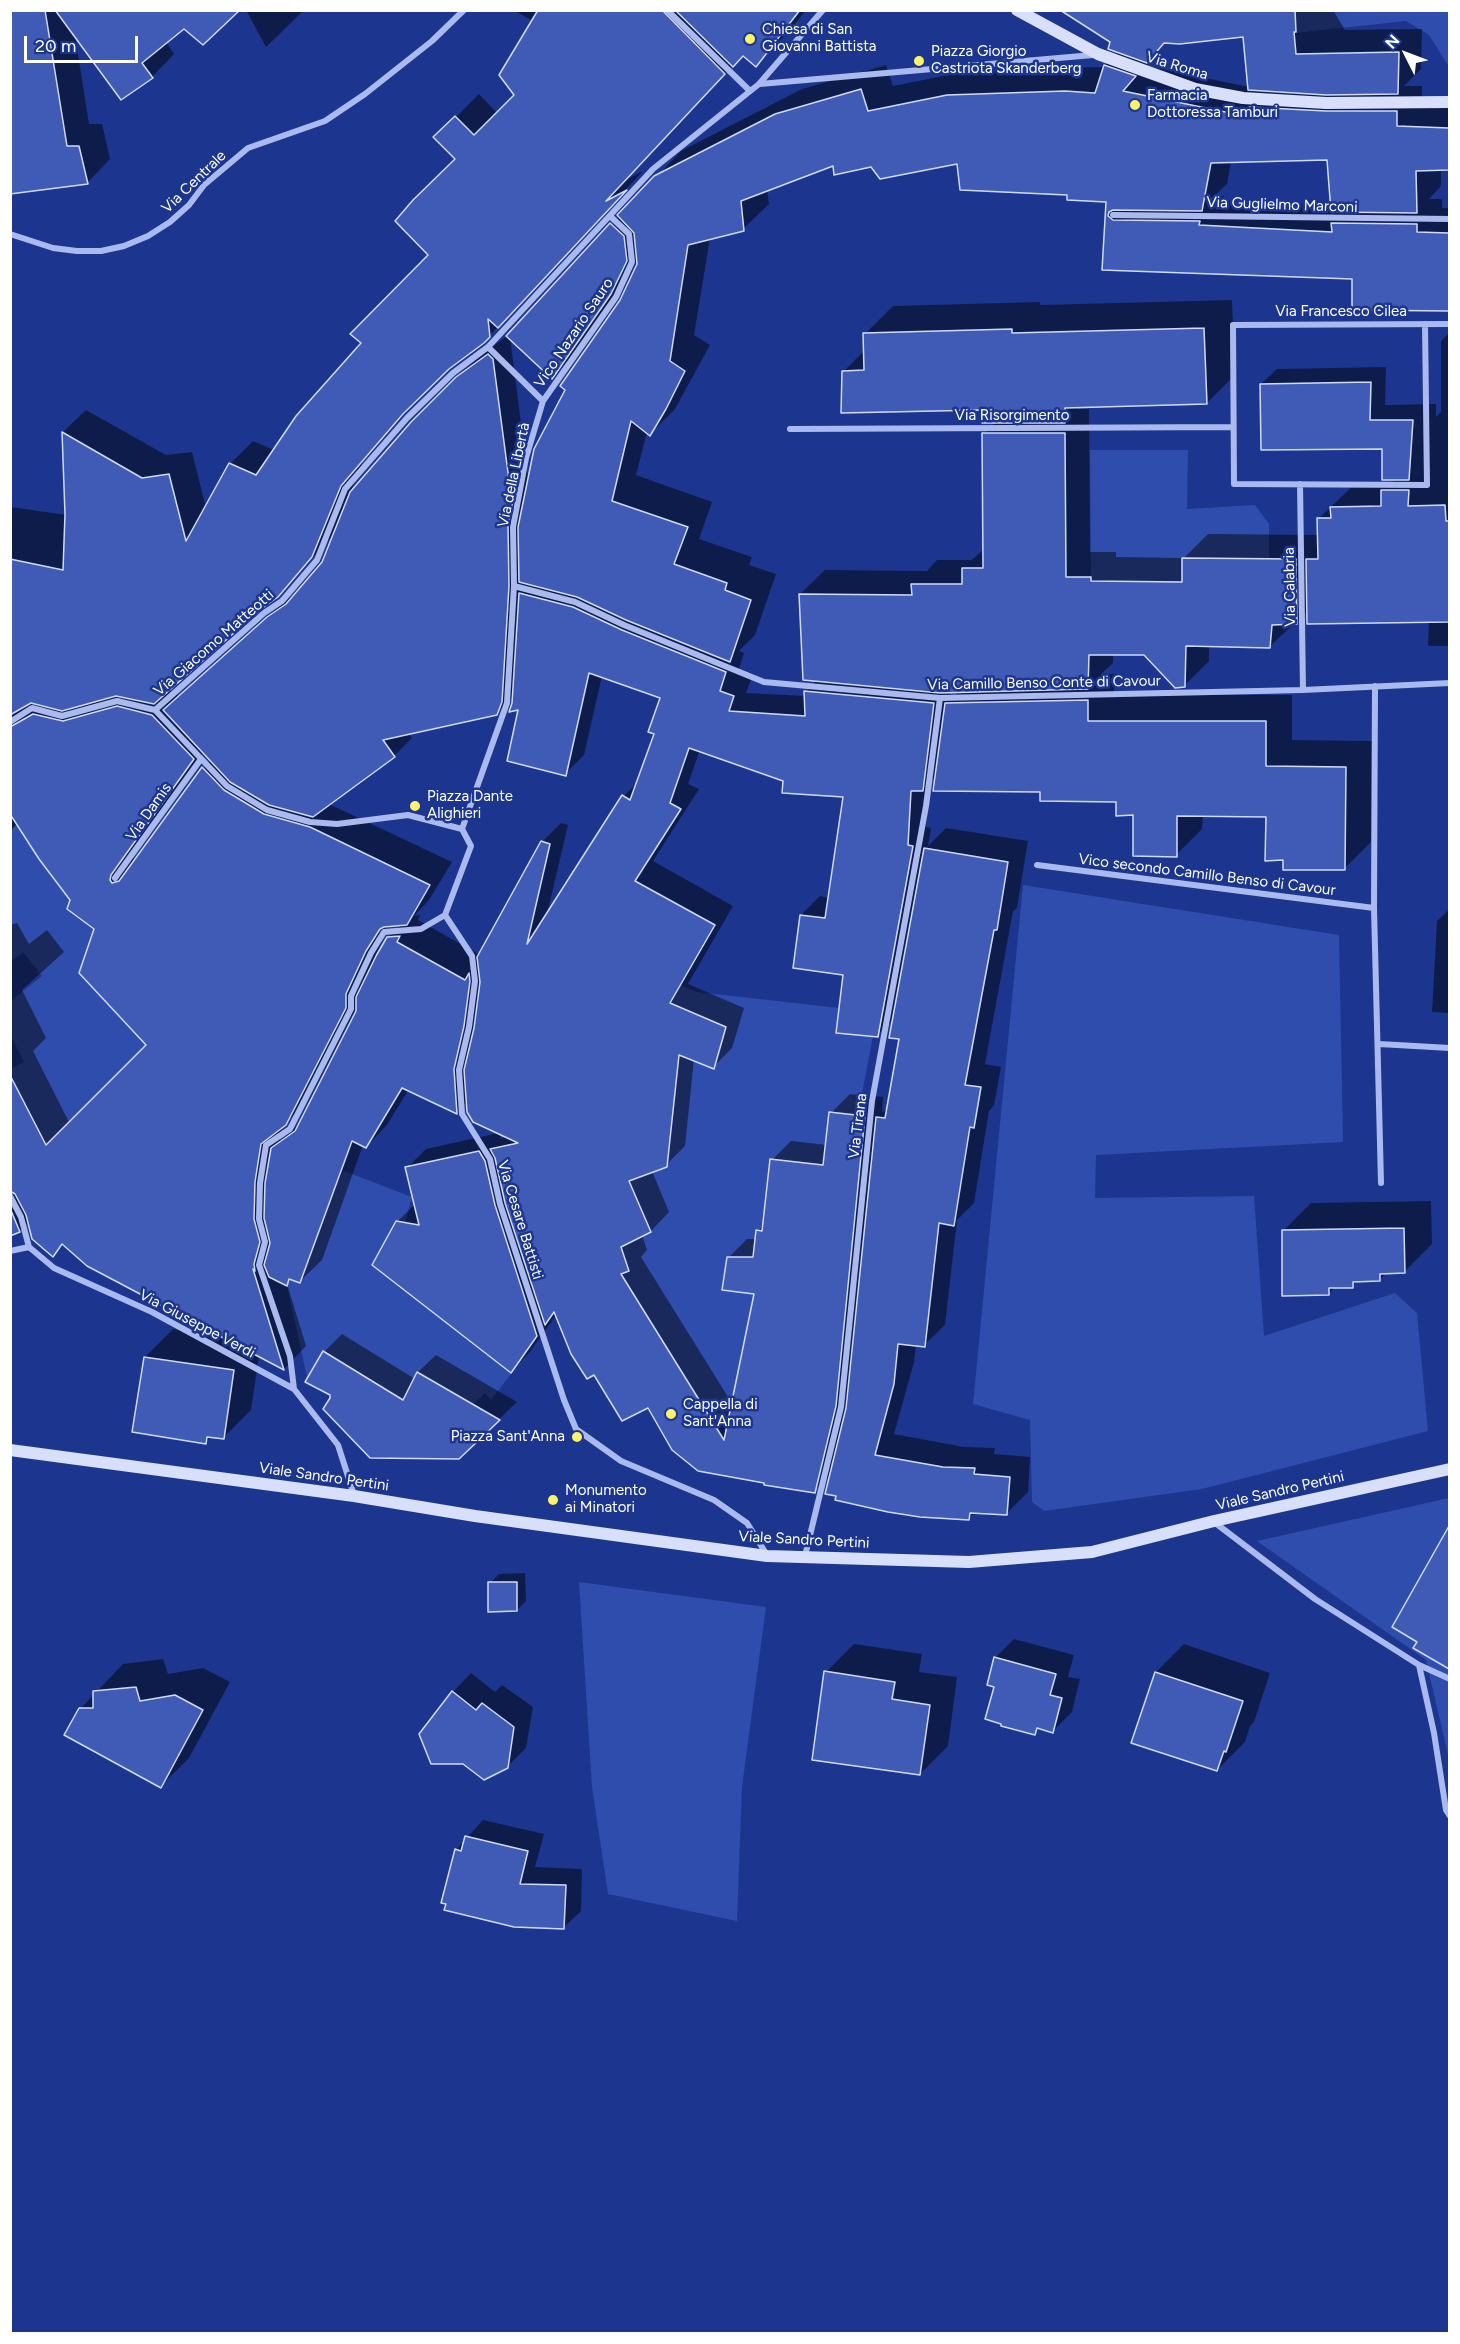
<!DOCTYPE html>
<meta charset="utf-8">
<style>
body{margin:0}
#map{position:relative;width:1460px;height:2344px;overflow:hidden;background:#1c368f;font-family:Figtree,sans-serif}
canvas{display:block}
.frame{position:absolute;inset:0;border:12px solid #fff;pointer-events:none}
.north{position:absolute;left:1376px;top:24px;width:60px;height:60px;-webkit-text-stroke:4px #1c368f;paint-order:stroke;rotate:312deg;font-size:16px;font-weight:700;line-height:24px;text-align:center;color:#fff}
.north::after{content:'';display:block;margin:auto;width:21px;height:27px;background:#fff;clip-path:polygon(50% 0,100% 100%,50% 72%,0 100%)}
.scale{position:absolute;left:24px;top:36px;width:114px;height:27px;box-sizing:border-box;border:3px solid #fff;border-top:0;padding-left:8px;font-size:18px;line-height:21px;white-space:nowrap;color:#fff;-webkit-text-stroke:4px #1c368f;paint-order:stroke}
</style>
<div id="map">
<canvas width="1460" height="2344"></canvas>
<div class="frame"></div>
<div class="north">N</div>
<div class="scale">20 m</div>
</div>
<script>
const context = document.querySelector('canvas').getContext('2d');
context.lineJoin = 'round';
function fillPath(path, color) { context.fillStyle = color; context.fill(path, 'evenodd'); }
const poly = rows => new Path2D(rows.map(r => 'M' + r).join(''));
function strokePath(path, color, width, dash) { context.strokeStyle = color; context.lineWidth = width; context.lineCap = dash ? 'butt' : 'round'; context.setLineDash(dash || []); context.stroke(path); }
function write(font, color, halo, rows, align = 'center') {
  context.font = font + ' Figtree,sans-serif'; context.lineWidth = 5; context.setLineDash([]); context.textBaseline = 'middle'; context.strokeStyle = halo; context.fillStyle = color; for (const [text, x, y, turn = 0] of rows) {
    context.save(); context.translate(x, y); context.rotate((+turn || 0) * Math.PI / 180); context.textAlign = isNaN(turn) ? turn : align; if (halo) context.strokeText(text, 0, 0); context.fillText(text, 0, 0); context.restore();
  }
}
const green = poly([
 [1292,11,1449,11,1449,67,1429,35,1406,21,1294,33],
 [1090,450,1188,450,1187,509,1255,505,1269,524,1269,559,1182,558,1182,582,1091,581],
 [17,824,39,859,70,900,67,909,94,929,88,948,114,970,97,993,143,1042,168,1022,59,1157,40,1138,11,1074,11,1069,24,1062,11,1036,11,998,12,1000,42,976,23,952,11,961,10,831],
 [1023,885,1339,935,1343,1142,1096,1155,1095,1198,1254,1196,1264,1336,1395,1293,1417,1313,1428,1431,1202,1489,1044,1511,1032,1502,1030,1420,973,1404],
 [647,971,697,992,839,1008,873,1036,858,1115,829,1112,844,1240,756,1231,753,1257,727,1258,722,1290,771,1297,744,1342,733,1398,736,1432,721,1423,713,1436,689,1383,643,1309,610,1329,614,1277,629,1270,621,1247,651,1232,629,1181,667,1167,676,1054,714,1068,726,1027,668,1002],
 [344,1171,412,1197,405,1223,395,1221,372,1265,511,1374,491,1400,485,1393,442,1434,424,1420,443,1387,417,1372,401,1405,373,1381,323,1351,307,1377,287,1286,289,1279,300,1283,335,1187],
 [1449,1498,1449,1546,1436,1551,1392,1627,1417,1642,1413,1648,1448,1668,1449,1667,1449,1759,1426,1660,1257,1541],
 [579,1582,766,1607,742,1787,737,1921,608,1894,592,1787]
]);
const shadow = poly([
 [10,10,238,10,184,27,166,42,174,54,152,77,75,35,89,124,102,124,110,159,88,182,10,192],
 [246,10,304,10,266,47],
 [513,10,806,10,792,28,756,65,743,54,623,181,643,171,507,318,483,342,448,368,423,393,363,461,351,491,412,423,476,359,507,336,681,151,802,89,886,65,893,86,973,70,1104,67,1119,51,1112,42,1064,10,1333,10,1345,30,1422,29,1421,69,1404,86,1422,86,1422,101,1450,102,1450,169,1441,169,1441,186,1429,199,1442,199,1442,208,1450,208,1450,310,1353,309,1353,278,1104,269,1107,200,1069,194,958,162,872,166,835,163,767,189,769,204,743,229,710,238,694,335,710,345,675,409,650,434,647,432,636,475,712,502,699,539,752,557,749,565,776,574,755,635,739,651,744,653,738,672,752,677,746,693,806,696,806,692,817,680,800,594,825,570,927,571,937,560,972,560,985,548,984,434,997,421,984,408,844,371,865,350,865,334,893,306,1040,302,1040,305,1232,300,1235,375,1207,403,1080,406,1077,409,1089,409,1090,552,1116,552,1116,557,1184,558,1208,534,1319,535,1318,519,1357,482,1392,482,1395,478,1383,447,1261,384,1277,369,1386,367,1385,405,1436,404,1436,417,1441,412,1441,341,1450,332,1450,646,1428,646,1429,621,1309,610,1270,646,1209,645,1209,661,1184,686,1144,654,1113,654,1113,663,1101,674,1114,674,1114,695,1292,695,1292,740,1372,741,1371,842,1344,869,1284,859,1267,815,1203,815,1202,829,1176,855,1135,814,1117,801,937,775,929,783,926,827,931,828,928,846,946,828,1028,841,1017,908,1013,911,985,1064,1001,1067,994,1105,989,1111,974,1203,957,1220,945,1325,924,1345,916,1345,914,1362,894,1434,964,1447,995,1448,994,1454,1030,1457,1028,1492,1007,1513,975,1512,968,1519,832,1474,814,1491,649,1406,557,1314,529,1353,511,1371,397,1222,416,1203,407,1168,426,1149,498,1133,502,1139,506,1135,468,1101,456,1112,409,1089,387,1125,366,1147,363,1145,322,1260,300,1281,292,1279,287,1284,306,1346,284,1369,259,1356,251,1410,223,1438,212,1436,206,1442,145,1357,173,1329,222,1337,64,1244,53,1255,29,1221,19,1231,10,1234,10,925,17,923,29,944,47,930,64,952,22,990,46,1038,33,1051,70,1124,148,1046,95,929,72,900,18,823,10,831,10,507,67,515,63,432,86,410,166,455,192,452,206,508,230,464,253,441,274,450,363,343,430,255,457,159,436,137,479,94,497,113,516,95,533,21],
 [1245,36,1249,87,1147,66,1166,41],
 [1329,158,1332,205,1223,200,1224,196,1214,196,1227,184,1231,161],
 [638,257,638,264,622,301,528,478,510,337,552,376,571,358,630,274],
 [334,534,323,563,299,591,287,599,179,696,175,692,167,690,260,608,278,596],
 [602,676,662,697,655,733,638,782,624,796,547,914,568,825,561,823,542,842,480,955,418,920,420,915,414,916,429,900,452,862,329,804,394,756,412,738,409,733,497,713,514,696,520,708,565,774,584,755],
 [951,691,959,691,950,700],
 [26,700,38,703,33,705],
 [700,750,785,780,844,796,829,898,820,896,801,915,844,973,878,1035,894,1019,901,1038,889,1106,882,1113,883,1097,850,1094,831,1113,827,1145,791,1141,772,1160,765,1224,758,1231,757,1239,747,1239,728,1258,755,1293,733,1405,641,1257,647,1250,642,1235,651,1231,669,1212,652,1171,666,1165,685,1146,694,1059,713,1067,732,1048,744,1008,688,984,733,906,653,861,699,789,688,784],
 [204,752,211,760,203,768,136,861,132,856,133,851],
 [402,924,388,938,378,955,376,954,390,925],
 [358,1004,357,1012,301,1122,280,1141,282,1126,308,1101],
 [1450,909,1450,1013,1432,1012,1437,921],
 [1431,1201,1432,1244,1404,1272,1387,1272,1380,1280,1359,1280,1352,1286,1336,1286,1329,1294,1283,1231,1311,1203],
 [342,1334,415,1379,418,1372,436,1355,517,1402,458,1458,332,1399,324,1352],
 [1450,1539,1450,1665,1448,1666,1419,1641,1437,1551],
 [525,1573,526,1601,517,1610,490,1583,499,1574],
 [1014,1639,1074,1655,1068,1677,1080,1679,1072,1712,1053,1731,1040,1728,1034,1734,995,1686,995,1658],
 [854,1644,922,1654,919,1672,957,1677,948,1746,920,1774,826,1672],
 [1184,1644,1270,1673,1254,1722,1250,1726,1245,1742,1217,1770,1156,1672],
 [163,1659,168,1674,203,1668,230,1682,189,1758,161,1786,80,1709,123,1664],
 [471,1673,495,1692,502,1685,533,1707,526,1748,507,1767,453,1692],
 [483,1820,544,1834,535,1867,582,1869,581,1911,564,1927,456,1850]
]);
const building = poly([
 [10,10,45,10,67,146,79,146,88,184,10,194,10,10],
 [55,10,240,10,203,45,184,29,142,63,153,78,121,100,55,10],
 [538,10,662,10,725,74,606,201,627,190,498,328,488,319,490,337,484,343,449,369,403,414,341,486,312,557,278,597,261,609,154,704,116,696,62,711,31,703,10,715,10,559,63,570,65,514,62,432,142,478,169,474,186,541,229,463,256,475,296,416,361,343,350,334,428,255,395,221,413,200,455,159,433,137,455,116,474,135,514,95,499,75,538,10],
 [675,10,800,10,756,67,743,56,733,67,675,10],
 [1060,10,1295,10,1296,32,1294,32,1296,54,1399,52,1398,94,1326,95,1248,90,1243,37,1180,44,1164,43,1147,63,1108,49,1110,42,1060,10],
 [1104,65,1136,76,1123,91,1250,117,1249,107,1326,111,1397,111,1397,126,1449,128,1449,170,1416,171,1417,213,1331,212,1327,160,1211,163,1202,211,1113,210,1109,212,1108,216,1113,220,1200,221,1199,225,1332,232,1331,223,1417,224,1417,232,1449,233,1449,311,1352,310,1352,279,1102,270,1106,202,1067,200,1067,195,960,190,957,164,880,179,871,167,834,175,833,166,741,201,744,231,688,245,670,361,685,371,666,409,650,436,631,421,612,501,688,527,674,564,727,583,725,590,751,600,730,662,626,620,577,597,519,582,518,527,534,449,565,390,560,386,620,300,637,264,634,233,617,215,654,176,775,114,861,89,868,111,947,95,1065,91,1095,93,1104,65],
 [610,223,624,236,627,261,611,294,552,379,506,336,610,223],
 [1204,328,1207,404,1065,408,1065,423,982,423,982,410,841,413,842,371,864,370,863,333,1012,329,1012,333,1204,328],
 [488,354,493,359,511,495,516,485,508,526,509,586,502,702,497,715,383,740,395,757,313,817,269,805,230,782,163,710,267,617,286,604,322,562,350,492,411,422,456,377,488,354],
 [1371,382,1370,420,1413,420,1409,480,1382,480,1382,449,1261,450,1260,384,1371,382],
 [982,433,1065,433,1066,577,1091,577,1091,581,1182,582,1182,558,1296,559,1297,624,1272,625,1270,648,1186,646,1185,687,1175,688,1144,655,1089,655,1088,689,940,693,803,680,799,594,912,595,911,584,962,584,962,568,983,568,982,433],
 [1381,490,1409,490,1408,506,1445,505,1446,521,1449,521,1449,622,1307,624,1306,559,1318,559,1317,518,1331,518,1330,507,1381,506,1381,490],
 [519,593,573,607,622,630,726,672,720,691,734,696,729,711,805,716,804,691,934,703,923,791,911,791,908,845,913,846,878,1037,836,1033,843,975,793,968,800,915,825,918,843,797,782,793,783,781,689,748,670,803,681,809,635,881,715,925,670,1003,726,1027,714,1069,679,1055,667,1167,629,1181,651,1232,621,1247,629,1271,621,1274,724,1440,754,1294,722,1290,727,1257,753,1257,756,1230,762,1231,770,1159,823,1165,829,1112,865,1116,836,1406,815,1493,764,1485,764,1483,698,1471,672,1450,648,1408,622,1421,594,1375,587,1379,571,1354,554,1312,545,1325,505,1203,495,1158,490,1149,518,1143,473,1122,467,1112,464,1070,474,1028,480,982,477,957,541,841,550,844,527,944,622,795,630,800,654,734,648,732,660,698,589,673,566,776,507,761,518,710,509,712,512,703,519,593],
 [1088,700,1088,721,1266,721,1266,766,1346,767,1345,870,1283,870,1283,860,1265,861,1266,817,1177,816,1177,857,1133,856,1133,815,1116,816,1116,802,1040,801,1040,792,933,791,945,703,1088,700],
 [117,706,152,715,194,759,111,875,110,880,112,883,119,881,202,767,224,790,264,814,310,827,430,885,407,925,384,927,380,929,366,951,346,994,346,1008,286,1125,261,1144,255,1182,254,1219,260,1242,254,1264,255,1271,253,1269,284,1370,87,1266,62,1244,53,1257,32,1239,26,1215,15,1194,10,1191,10,1075,46,1145,146,1045,79,973,94,929,67,909,70,900,39,859,10,814,10,727,33,714,63,721,117,706],
 [924,848,1008,862,997,930,994,930,965,1085,981,1087,974,1128,970,1127,954,1226,939,1223,925,1347,898,1344,894,1384,875,1455,943,1467,975,1468,974,1474,1010,1477,1007,1515,970,1513,969,1520,920,1517,888,1512,835,1500,836,1496,825,1494,846,1408,876,1117,885,1118,899,1039,889,1038,924,848],
 [400,936,397,942,465,980,469,973,470,981,464,1026,454,1069,457,1114,402,1088,366,1148,352,1141,300,1283,289,1279,287,1286,269,1277,264,1265,270,1243,264,1218,265,1183,271,1148,295,1131,356,1011,356,997,376,956,387,937,400,936],
 [479,1151,485,1161,495,1205,537,1336,511,1373,372,1265,396,1221,419,1225,405,1167,479,1151],
 [10,1208,20,1232,10,1236,10,1208],
 [1404,1228,1405,1273,1380,1274,1380,1281,1353,1282,1353,1288,1329,1288,1329,1295,1282,1296,1282,1230,1404,1228],
 [323,1351,403,1400,417,1372,500,1420,459,1459,370,1458,323,1409,330,1398,330,1395,305,1382,323,1351],
 [144,1357,234,1370,224,1439,207,1437,206,1444,132,1432,144,1357],
 [1449,1526,1449,1669,1413,1648,1417,1642,1392,1627,1449,1526],
 [488,1582,517,1582,517,1611,488,1612,488,1582],
 [994,1657,1056,1674,1050,1695,1062,1698,1053,1733,1037,1728,1035,1735,1001,1726,1001,1724,985,1719,994,1687,987,1685,994,1657],
 [824,1671,895,1682,892,1699,930,1705,920,1775,812,1760,824,1671],
 [1155,1672,1243,1701,1226,1752,1224,1751,1217,1771,1131,1743,1155,1672],
 [136,1687,140,1701,175,1695,203,1710,161,1788,64,1735,79,1708,93,1708,93,1691,136,1687],
 [452,1691,476,1710,482,1703,514,1727,508,1768,484,1780,463,1764,431,1764,419,1734,452,1691],
 [465,1836,528,1851,520,1884,566,1885,564,1929,514,1927,444,1910,446,1904,441,1903,455,1849,461,1851,465,1836]
]);
const street = poly([
 [667,10,750,91],
 [760,84,1093,55],
 [1113,215,1450,219],
 [10,234,53,248,77,251,101,251,124,246,148,236,170,222,189,205,204,185,248,148,325,121,365,94,432,41,464,10],
 [1425,324,1427,485,1234,484,1233,325,1450,324],
 [488,347,543,401,526,458,513,527,514,586,507,703,462,829,471,846,445,915,472,956,475,981,469,1027,459,1070,462,1114,490,1159,500,1204,564,1400,576,1429,621,1461,714,1500,747,1523,767,1555],
 [543,401,616,297,632,262,629,234,610,216],
 [790,429,1233,427],
 [1300,484,1303,690],
 [514,586,575,602,624,625,764,682,940,698,1303,690,1450,683],
 [1375,686,1374,908,1381,1183],
 [155,710,264,613,282,601,317,560,345,489,407,418,453,373,488,347,653,169,759,84,823,10],
 [10,722,32,708,62,716,117,701,155,710,227,786,267,810,310,822,337,824,408,815,462,829],
 [1037,865,1374,908],
 [115,878,201,759],
 [1379,1044,1450,1048],
 [10,1196,21,1217,29,1247,54,1268,152,1312,294,1389,338,1445,354,1495],
 [10,1251,29,1247],
 [294,1389,290,1356,259,1265,265,1242,259,1219,260,1183,266,1145,290,1129,351,1009,351,996,371,953,384,932,421,929,445,915],
 [1214,1522,1315,1599,1419,1665,1434,1733,1446,1810,1450,1816],
 [805,1556,841,1407,872,1101,926,806,940,698],
 [1419,1665,1450,1679]
]);
const secondary = poly([
 [1017,10,1098,54,1195,89,1243,98,1326,103,1450,102],
 [10,1450,354,1496,475,1516,767,1556,969,1562,1092,1552,1214,1521,1450,1469]
]);
const markers = [
 [750,39,6,"#fef368"],
 [919,61,6,"#fef368"],
 [1135,105,6,"#fef368"],
 [415,806,6,"#fef368"],
 [671,1414,6,"#fef368"],
 [577,1437,6,"#fef368"],
 [553,1500,6,"#fef368"]
];
const poiNames = [
 ["Chiesa di San",762,30],
 ["Giovanni Battista",762,47],
 ["Piazza Giorgio",931,52],
 ["Castriota Skanderberg",931,69],
 ["Farmacia",1147,96],
 ["Dottoressa Tamburi",1147,113],
 ["Piazza Dante",427,797],
 ["Alighieri",427,814],
 ["Cappella di",683,1405],
 ["Sant'Anna",683,1422],
 ["Piazza Sant'Anna",565,1437,"right"],
 ["Monumento",565,1491],
 ["ai Minatori",565,1508]
];
const streetNames = [
 ["Via Roma",1177,66,17],
 ["Via Centrale",194,182,-44],
 ["Via Guglielmo Marconi",1282,205,2],
 ["Via Francesco Cilea",1341,312],
 ["Vico Nazario Sauro",574,333,-56],
 ["Via Risorgimento",1012,416],
 ["Via della Libertà",514,475,-78],
 ["Via Calabria",1290,587,-91],
 ["Via Giacomo Matteotti",214,643,-41],
 ["Via Camillo Benso Conte di Cavour",1044,683,-1],
 ["Via Damis",149,812,-55],
 ["Vico secondo Camillo Benso di Cavour",1207,875,7],
 ["Via Tirana",858,1126,-83],
 ["Via Cesare Battisti",520,1220,73],
 ["Via Giuseppe Verdi",197,1324,28],
 ["Viale Sandro Pertini",324,1477,8],
 ["Viale Sandro Pertini",1280,1491,-13],
 ["Viale Sandro Pertini",804,1540,3]
];
fillPath(green, '#2f4dad');
fillPath(shadow, '#0007');
fillPath(building, '#405bb5');
strokePath(building, '#d0dafa', 1.5);
strokePath(street, '#aabaee', 6);
strokePath(secondary, '#d7dffa', 12);
for (const [x, y, r, color] of markers) { const dot = new Path2D(); dot.arc(x, y, r, 0, 2 * Math.PI); context.fillStyle = color; context.fill(dot); strokePath(dot, '#1c368f', 2); }
write('15px', '#fff', '#1c368f', poiNames, 'left');
write('15px', '#fff', '#1c368f', streetNames);
</script>
